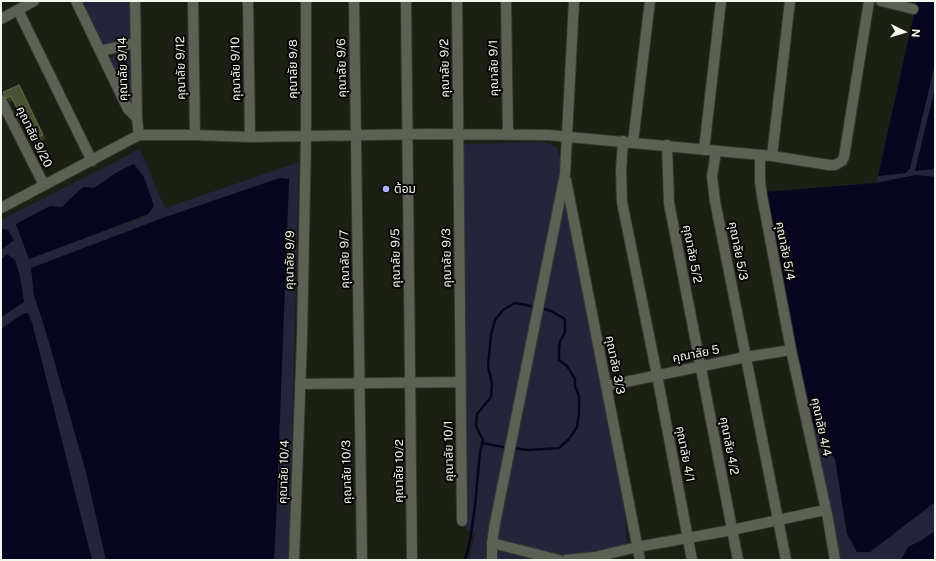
<!DOCTYPE html>
<meta charset="utf-8">
<style>
body{margin:0}
#map{position:relative;width:936px;height:561px;overflow:hidden;background:#1b1f14;font-family:"Public Sans",sans-serif}
canvas{display:block}
.frame{position:absolute;inset:0;border:2px solid #f3f6ef;pointer-events:none}
.north{position:absolute;left:884px;top:12px;width:40px;height:40px;-webkit-text-stroke:3px #070805;paint-order:stroke;rotate:95deg;font-size:11px;font-weight:700;line-height:16px;text-align:center;color:#f3f6ef}
.north::after{content:'';display:block;margin:auto;width:14px;height:18px;background:#f3f6ef;clip-path:polygon(50% 0,100% 100%,50% 72%,0 100%)}
</style>
<div id="map">
<canvas width="936" height="561"></canvas>
<div class="frame"></div>
<div class="north">N</div>
</div>
<script>
const context = document.querySelector('canvas').getContext('2d');
context.lineJoin = 'round';
function fillPath(path, color) { context.fillStyle = color; context.fill(path, 'evenodd'); }
const poly = rows => new Path2D(rows.map(r => 'M' + r).join(''));
function strokePath(path, color, width, dash) { context.strokeStyle = color; context.lineWidth = width; context.lineCap = dash ? 'butt' : 'round'; context.setLineDash(dash || []); context.stroke(path); }
function write(font, color, halo, rows, align = 'center') {
  context.font = font + ' "Public Sans","Noto Sans Thai",sans-serif'; context.lineWidth = 4; context.setLineDash([]); context.textBaseline = 'middle'; context.strokeStyle = halo; context.fillStyle = color; for (const [text, x, y, turn = 0] of rows) {
    context.save(); context.translate(x, y); context.rotate((+turn || 0) * Math.PI / 180); context.textAlign = isNaN(turn) ? turn : align; if (halo) context.strokeText(text, 0, 0); context.fillText(text, 0, 0); context.restore();
  }
}
const green = poly([
 [80,1,129,1,130,41,103,47],
 [131,51,133,102,126,98,107,58],
 [935,64,935,88,915,171,935,169,935,177,916,175,876,183,878,176,906,173,910,168],
 [544,142,558,148,625,513,627,545,553,560,469,560,475,533,465,529,463,182,461,144],
 [140,149,165,208,299,162,289,560,274,560,276,520,289,179,280,178,160,219,34,295,44,325,86,472,106,560,92,560,32,323,28,313,23,314,1,329,1,317,24,302,7,254,1,260,1,250,14,240,3,229,1,231,1,220],
 [119,171,154,206,148,215,29,259,16,224,62,207,83,187,94,188],
 [809,416,821,440,835,459,847,534,870,552,935,502,935,531,922,540,908,547,901,560,837,560]
]);
const water = poly([
 [917,1,935,1,935,64,910,168,906,173,878,176],
 [935,88,935,169,915,171],
 [134,164,144,177,154,206,148,214,29,259,16,224,50,206,62,207,83,187,94,188,119,171],
 [916,175,935,177,935,502,870,552,857,552,847,534,835,459,821,440,809,416,765,192,876,183],
 [280,178,289,179,276,520,274,560,106,560,86,472,44,325,34,295,31,268,160,219],
 [3,229,8,230,14,240,1,250,1,231],
 [7,254,15,260,20,276,24,302,1,317,1,260],
 [28,313,32,323,92,560,1,560,1,329,23,314],
 [935,531,935,560,901,560,908,547,922,540]
]);
const stream = poly([
 [482,443,508,448],
 [513,448,528,450,559,448,569,439,577,427,579,413,579,396,575,386,575,379,567,366,559,360,559,348,560,341,565,332,565,319,551,311,541,308],
 [465,560,470,541,475,506,480,452,483,440,476,426,477,414,491,397,492,384,488,366,491,335,495,320,503,310,515,303,536,307]
]);
const minor = poly([
 [76,1,126,105,128,109,137,118],
 [135,1,137,118,139,135],
 [193,1,195,135],
 [248,1,250,137],
 [354,1,362,560],
 [406,1,412,560],
 [457,1,462,521],
 [506,1,508,134],
 [881,1,913,9],
 [18,10,92,161],
 [1,19,34,1],
 [100,51,136,43],
 [1,100,44,185],
 [623,141,621,171,622,202,657,375,692,560],
 [633,142,650,1],
 [667,145,669,203,738,560],
 [704,150,721,1],
 [716,151,712,177,715,201,786,560],
 [760,156,760,181,762,196,791,350,828,519,835,560],
 [772,156,790,1],
 [566,180,640,560],
 [1,208,139,135,195,135,250,137,430,134,548,135,772,156,829,165,835,165,842,161,844,157,869,1],
 [300,384,461,382],
 [606,386,746,357,791,350],
 [492,543,559,560],
 [294,560,302,338,306,136,306,1],
 [492,560,492,543,495,523,565,174,574,1],
 [566,560,595,557,637,547,732,530,825,510]
]);
const wall = poly([
 [19,85,22,89,46,139,35,144,32,140,14,101,10,102,6,98]
]);
const shadedWall = poly([
 [19,85,22,89,46,139,43,135]
]);
const building = poly([
 [19,85,43,135,32,140,11,96,6,98,3,92,19,85]
]);
const markers = [
 [386,189,4,"#adaffb"]
];
const streetNames = [
 ["คุณาลัย 9/12",181,68,-91],
 ["คุณาลัย 9/6",342,68,-91],
 ["คุณาลัย 9/2",445,68,-91],
 ["คุณาลัย 9/1",494,68,-91],
 ["คุณาลัย 9/14",123,69,-91],
 ["คุณาลัย 9/10",236,69,-91],
 ["คุณาลัย 9/8",293,69,-90],
 ["คุณาลัย 9/20",34,137,64],
 ["คุณาลัย 5/3",738,251,79],
 ["คุณาลัย 5/4",785,251,79],
 ["คุณาลัย 5/2",692,254,79],
 ["คุณาลัย 9/5",396,258,-91],
 ["คุณาลัย 9/3",447,258,-91],
 ["คุณาลัย 9/7",345,259,-91],
 ["คุณาลัย 9/9",290,260,-89],
 ["คุณาลัย 5",696,354,-11],
 ["คุณาลัย 3/3",615,365,79],
 ["คุณาลัย 4/4",821,427,78],
 ["คุณาลัย 4/2",729,446,79],
 ["คุณาลัย 10/1",449,451,-91],
 ["คุณาลัย 4/1",685,454,79],
 ["คุณาลัย 10/2",399,471,-90],
 ["คุณาลัย 10/4",284,472,-88],
 ["คุณาลัย 10/3",347,472,-91]
];
const poiNames = [
 ["ต้อม",394,189]
];
fillPath(green, '#24253a');
fillPath(water, '#080520');
strokePath(stream, '#080520', 2.5);
strokePath(minor, '#353831', 12);
strokePath(minor, '#5d6155', 10);
fillPath(wall, '#343e1d');
fillPath(shadedWall, '#222910');
fillPath(building, '#495233');
strokePath(building, '#646b51', 1);
for (const [x, y, r, color] of markers) { const dot = new Path2D(); dot.arc(x, y, r, 0, 2 * Math.PI); context.fillStyle = color; context.fill(dot); strokePath(dot, '#070805', 1.5); }
write('12px', '#f3f6ef', '#070805', streetNames);
write('12px', '#f3f6ef', '#070805', poiNames, 'left');
</script>
